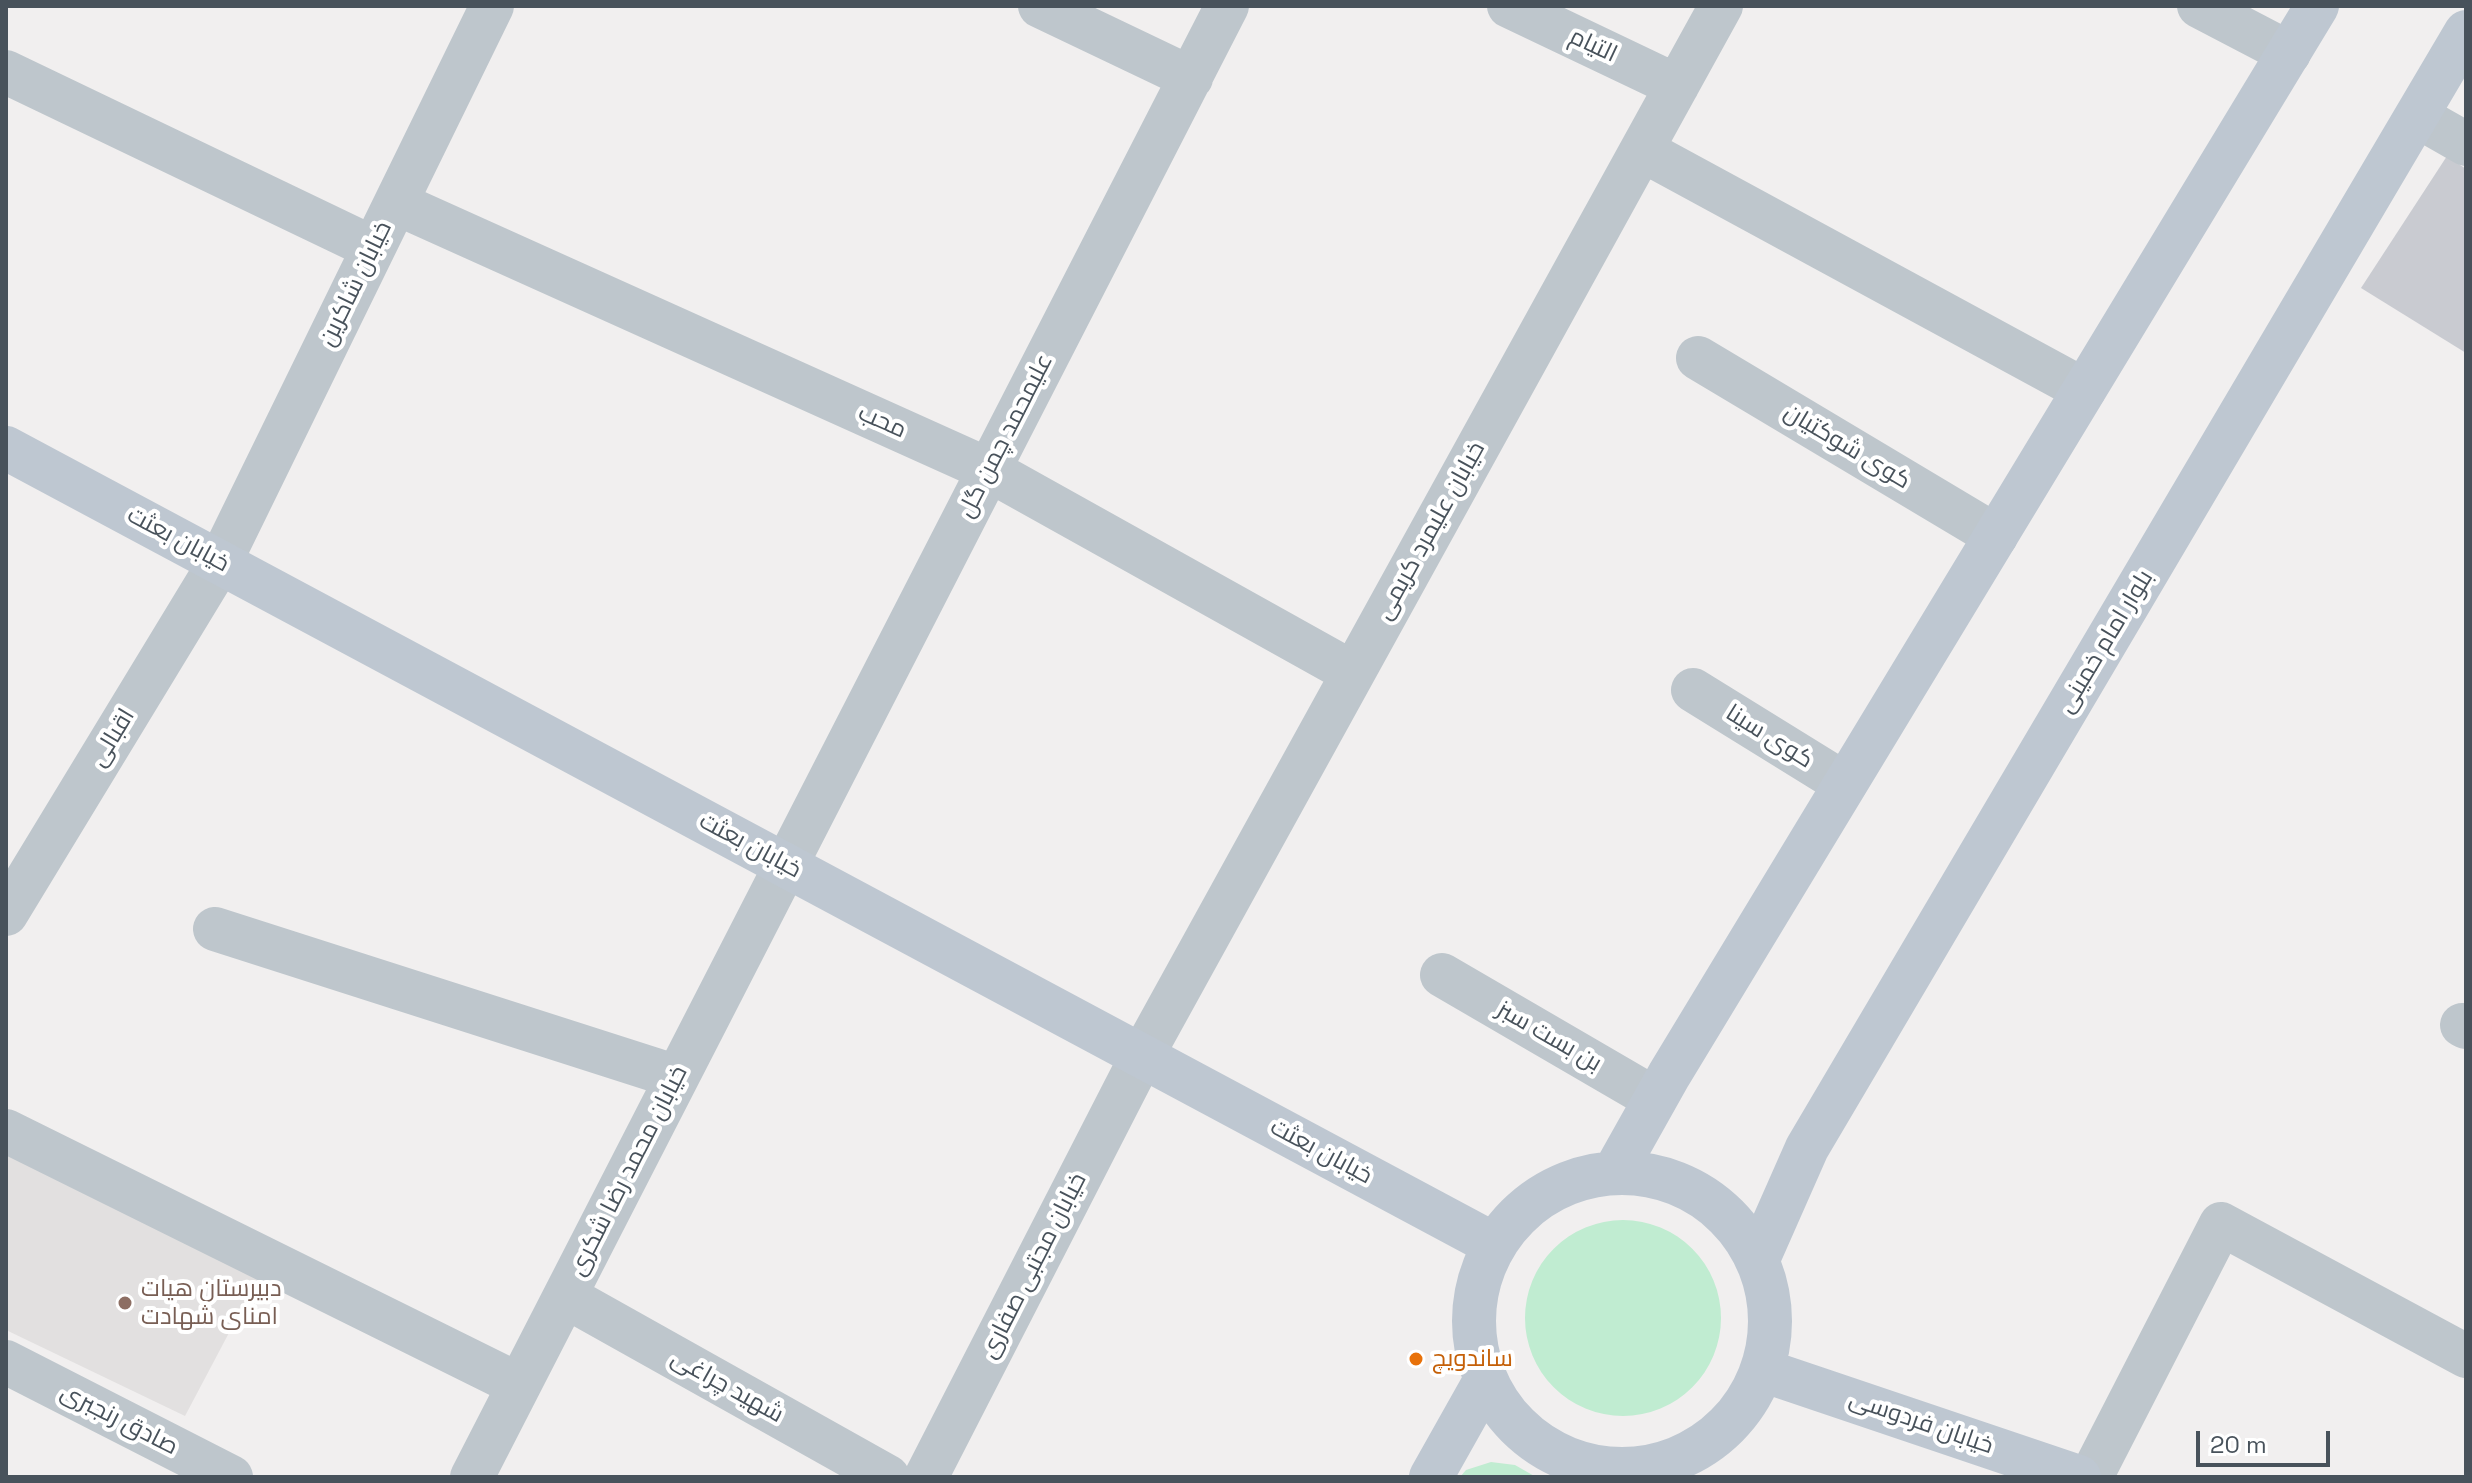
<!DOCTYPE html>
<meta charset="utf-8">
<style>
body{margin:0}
#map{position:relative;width:2472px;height:1483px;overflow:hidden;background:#f1efef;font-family:"Space Grotesk",sans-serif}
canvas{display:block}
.frame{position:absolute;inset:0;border:8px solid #48525b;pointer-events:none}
.scale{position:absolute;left:2196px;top:1431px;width:134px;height:36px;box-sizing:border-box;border:4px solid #48525b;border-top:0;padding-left:10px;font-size:24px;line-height:28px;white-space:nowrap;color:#48525b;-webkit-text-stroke:6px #fff;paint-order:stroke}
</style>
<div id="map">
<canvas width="2472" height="1483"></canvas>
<div class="frame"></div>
<div class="scale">20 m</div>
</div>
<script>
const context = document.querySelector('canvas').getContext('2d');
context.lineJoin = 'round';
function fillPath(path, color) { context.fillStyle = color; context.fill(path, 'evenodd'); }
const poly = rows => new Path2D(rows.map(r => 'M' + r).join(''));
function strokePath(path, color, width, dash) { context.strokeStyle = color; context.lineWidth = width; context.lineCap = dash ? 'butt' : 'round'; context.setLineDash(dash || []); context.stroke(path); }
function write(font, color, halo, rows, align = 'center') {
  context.font = font + ' "Space Grotesk",Cairo,sans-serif'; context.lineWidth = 8; context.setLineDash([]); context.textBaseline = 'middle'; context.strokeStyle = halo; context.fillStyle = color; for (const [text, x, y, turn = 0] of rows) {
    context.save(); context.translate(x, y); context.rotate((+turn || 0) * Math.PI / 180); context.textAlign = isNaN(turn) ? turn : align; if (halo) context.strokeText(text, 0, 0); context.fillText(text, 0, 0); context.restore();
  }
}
const education = poly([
 [6,1153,259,1276,185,1416,6,1330]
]);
const green = poly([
 '1525 1318a98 98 0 1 1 196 0a98 98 0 1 1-196 0Z',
 [1491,1462,1515,1465,1536,1477,1460,1477,1466,1470]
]);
const building = poly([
 [2447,156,2466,169,2466,353,2361,288]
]);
const street = poly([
 [1040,6,1191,78],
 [1509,6,1677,86],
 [2199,6,2289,53],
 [6,72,373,248],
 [2417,116,2466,144],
 [1642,150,2084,390],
 [396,203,989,470,1353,673],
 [1698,358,1996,536],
 [1693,690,1845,784],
 [6,914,220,562,492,6],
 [215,929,677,1077],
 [1442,975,1655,1099],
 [2462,1025,2466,1027],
 [6,1131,519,1385],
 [565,1296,888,1477],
 [6,1362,231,1477],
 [472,1477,1227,6],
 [926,1477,1142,1056,1721,6],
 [2091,1477,2221,1224,2466,1356]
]);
const secondary = poly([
 [6,448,1493,1244],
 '1474 1321a148 148 0 1 1 296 0a148 148 0 1 1-296 0Z',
 [1614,1173,1669,1075,2317,6],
 [1758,1259,1807,1148,2466,32],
 [1762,1370,2079,1477],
 [1431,1477,1485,1381]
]);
const markers = [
 [125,1303,8,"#8d6e63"],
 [1416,1359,8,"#e8710a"]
];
const streetNames = [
 ["التیام",1593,46,25],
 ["خیابان شاکرین",356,284,-64],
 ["محب",882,422,24],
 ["علیمحمد چمن گل",1006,436,-63],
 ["کوی شوکتیان",1847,447,31],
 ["خیابان علیمرد کریمی",1431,531,-61],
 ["خیابان بعثت",178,540,28],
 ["بلوار امام خمینی",2106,642,-59],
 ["کوی سینا",1769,737,32],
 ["اقبالی",113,738,-59],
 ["خیابان بعثت",750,846,28],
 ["بن بست سبز",1549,1037,30],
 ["خیابان بعثت",1321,1152,28],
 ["خیابان محمد رضا شکری",629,1171,-63],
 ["خیابان مجتبی صفاری",1034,1266,-63],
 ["شهید چراغی",727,1387,29],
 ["صادق رنجبری",119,1420,27],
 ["خیابان فردوسی",1921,1423,19]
];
const educationNames = [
 ["دبیرستان هیات",141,1289],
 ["امنای شهادت",141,1317]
];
const foodNames = [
 ["ساندویچ",1432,1359]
];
fillPath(education, '#e2e0e0');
fillPath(green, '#c0ecd1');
fillPath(building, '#c9cbd1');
strokePath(street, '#bec6cc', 44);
strokePath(secondary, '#bec7d1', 44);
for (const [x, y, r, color] of markers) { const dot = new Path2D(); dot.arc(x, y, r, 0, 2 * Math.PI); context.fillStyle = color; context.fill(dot); strokePath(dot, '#fff', 3); }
write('24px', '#48525b', '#fff', streetNames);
write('24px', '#785e54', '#fff', educationNames, 'left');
write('24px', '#c56008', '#fff', foodNames, 'left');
</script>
